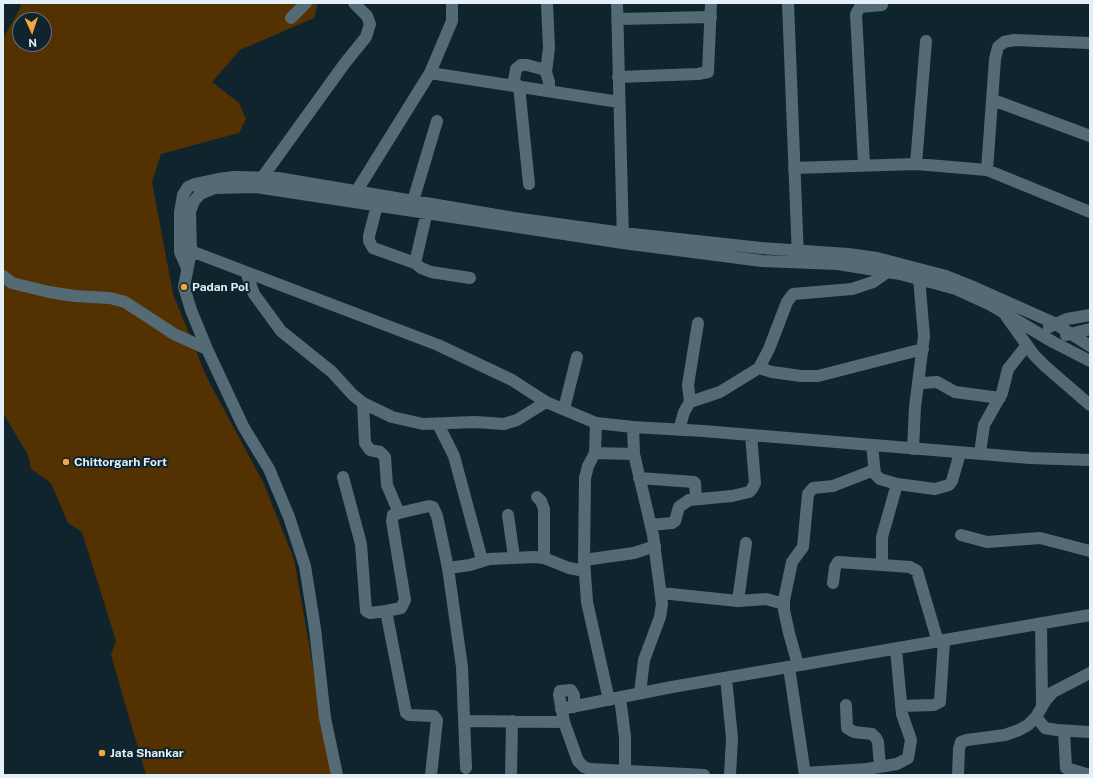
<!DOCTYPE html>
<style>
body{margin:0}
#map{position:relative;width:1093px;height:778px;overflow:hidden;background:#10242e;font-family:"Public Sans",sans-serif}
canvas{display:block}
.frame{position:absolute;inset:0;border:4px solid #e3f0f7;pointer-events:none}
.north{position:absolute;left:12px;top:12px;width:40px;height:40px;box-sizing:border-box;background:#10242e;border:1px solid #64767e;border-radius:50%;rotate:177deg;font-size:11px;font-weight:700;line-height:16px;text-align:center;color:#e3f0f7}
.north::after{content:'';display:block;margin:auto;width:14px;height:18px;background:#f2a542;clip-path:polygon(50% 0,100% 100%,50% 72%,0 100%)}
</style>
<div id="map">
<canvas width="1093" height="778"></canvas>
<div class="frame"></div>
<div class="north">N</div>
</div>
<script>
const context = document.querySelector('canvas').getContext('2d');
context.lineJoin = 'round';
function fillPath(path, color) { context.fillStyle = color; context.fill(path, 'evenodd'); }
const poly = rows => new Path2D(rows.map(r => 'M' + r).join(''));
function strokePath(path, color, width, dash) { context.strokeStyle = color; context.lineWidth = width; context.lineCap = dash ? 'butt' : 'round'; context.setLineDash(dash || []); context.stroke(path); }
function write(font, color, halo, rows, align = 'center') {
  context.font = font + ' "Public Sans",sans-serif'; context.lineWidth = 4; context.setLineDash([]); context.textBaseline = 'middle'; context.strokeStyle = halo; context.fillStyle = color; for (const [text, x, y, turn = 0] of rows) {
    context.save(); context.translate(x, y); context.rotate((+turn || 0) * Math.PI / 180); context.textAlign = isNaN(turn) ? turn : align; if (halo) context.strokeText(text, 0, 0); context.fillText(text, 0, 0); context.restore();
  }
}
const green = poly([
 [21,3,318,3,314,18,240,50,212,82,239,103,246,119,239,133,161,154,152,182,173,294,207,378,263,482,294,559,332,775,146,775,111,655,116,641,82,532,68,523,51,483,31,469,28,455,3,413,3,38,20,9],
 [20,20,44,20,44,44,20,44]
]);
const minor = poly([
 [617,3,623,240],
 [788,3,798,258],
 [291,18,306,3],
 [618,19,711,17],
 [546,72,549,48,547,3],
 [430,73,452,21,452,3],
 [618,77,698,74,708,72,711,3],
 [513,86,516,69,521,65,527,65,542,69,546,72,549,82,549,91],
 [519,86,529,184],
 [993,100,1090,136],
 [916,164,926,41],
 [864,165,856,14,860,7,882,5],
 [794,168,916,164,987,170,1090,212],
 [987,170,995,59,998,47,1004,42,1014,40,1090,43],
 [259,182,345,63,366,37,370,24,367,16,354,3],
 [356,192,430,73,619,102],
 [413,201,437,121],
 [377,205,369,236,369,241,373,248,415,263,421,268,431,272,470,278],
 [183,252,191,251,438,345,512,380,546,402,596,423,633,427,703,431,1030,458,1090,460],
 [415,263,428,207],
 [187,268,180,252,180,213,183,195,188,187,195,184,218,179,234,177,278,178,514,218,623,233,761,248,848,254,877,258,946,276,971,286,1054,323,1090,346],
 [246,272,254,294,281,331,332,372,353,395,363,403,392,417,423,424,475,422,504,424,517,420,546,402],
 [3,276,12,283,49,292,74,296,110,298,125,302,174,334,207,349],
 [1006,316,1034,355,1045,366,1090,405],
 [1049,327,1067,319,1090,315],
 [1066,335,1090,329],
 [759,368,772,372,801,376,818,376,923,349],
 [918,385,923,383,937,382,955,392,1000,398],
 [690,402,688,385,698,323],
 [363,403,365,443,370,450,380,452,385,457,387,485,399,513,429,506,433,507,437,516,448,568,462,667,466,768],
 [564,409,577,357],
 [596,423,595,453,588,466,585,478,584,560,587,602,609,700],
 [438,424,454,456,482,560],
 [633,427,634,454,653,535,662,604,660,617,644,660,640,693],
 [679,430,684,412,690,402,720,392,759,368,769,349,787,302,793,294,852,289,873,282,887,272],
 [872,445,875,474,880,479,897,484],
 [913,449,915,407,924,336,919,278],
 [595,453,634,454],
 [980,453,984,425,1002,393,1008,369,1027,345],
 [343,477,361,544,366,611,370,613,386,611],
 [639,478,694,482,695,483,696,499],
 [537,497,541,501,544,509,544,558],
 [399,513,393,515,392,521,405,600,401,608,386,611,406,713,409,715,434,716,437,720,431,775],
 [508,515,514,557],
 [651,525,672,523,675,521,679,507,689,500,732,496,749,492,752,489,755,483,751,435],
 [961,535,987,542,1040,538,1090,551],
 [584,560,634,553,655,546],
 [448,568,470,565,489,559,534,557,544,558,569,568,585,571],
 [833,583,835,567,838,562,882,565],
 [661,593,738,601,766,599,784,604],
 [738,601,746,543],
 [1041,623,1042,706],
 [938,642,917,571,910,567,882,565,882,537,897,484,935,489,949,485,952,481,960,453],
 [798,665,789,633,784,610,784,600,792,562,803,547,808,494,813,488,833,486,874,470],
 [789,667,805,775],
 [726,678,732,738,730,775],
 [620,697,625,737,625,775],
 [846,705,847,728,854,732,872,734,876,738,878,742,880,766],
 [901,706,934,705,940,702,944,641],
 [574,707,574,695,571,690,560,691,559,695,564,722,578,761,584,767,590,769,704,775],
 [561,709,672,687,1090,615],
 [1036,717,1045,728,1057,730,1090,732],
 [464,721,564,722],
 [1064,731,1066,768,1090,775],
 [805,773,867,769,897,764,908,758,911,740,902,714,896,649],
 [337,775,325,718,315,629,305,566,289,517,269,469,243,426,207,349,191,310,184,287,191,251,190,212,194,201,200,194,215,188,256,187,623,243,762,261,838,264,900,274,956,289,991,305,1053,342,1090,361],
 [511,775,512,721],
 [958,775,959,749,961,742,967,740,1005,735,1019,730,1028,725,1036,717,1046,700,1053,692,1090,673]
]);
const markers = [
 [184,287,4,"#f2a542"],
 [66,462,4,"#f2a542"],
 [102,753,4,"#f2a542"]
];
const poiNames = [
 ["Padan Pol",192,287],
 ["Chittorgarh Fort",74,462],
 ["Jata Shankar",110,753]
];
fillPath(green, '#533100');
strokePath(minor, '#546b76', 12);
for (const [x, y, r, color] of markers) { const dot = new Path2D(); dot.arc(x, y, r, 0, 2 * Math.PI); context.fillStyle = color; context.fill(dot); strokePath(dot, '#10242e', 1.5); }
write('bold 12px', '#e3f0f7', '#10242e', poiNames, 'left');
</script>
